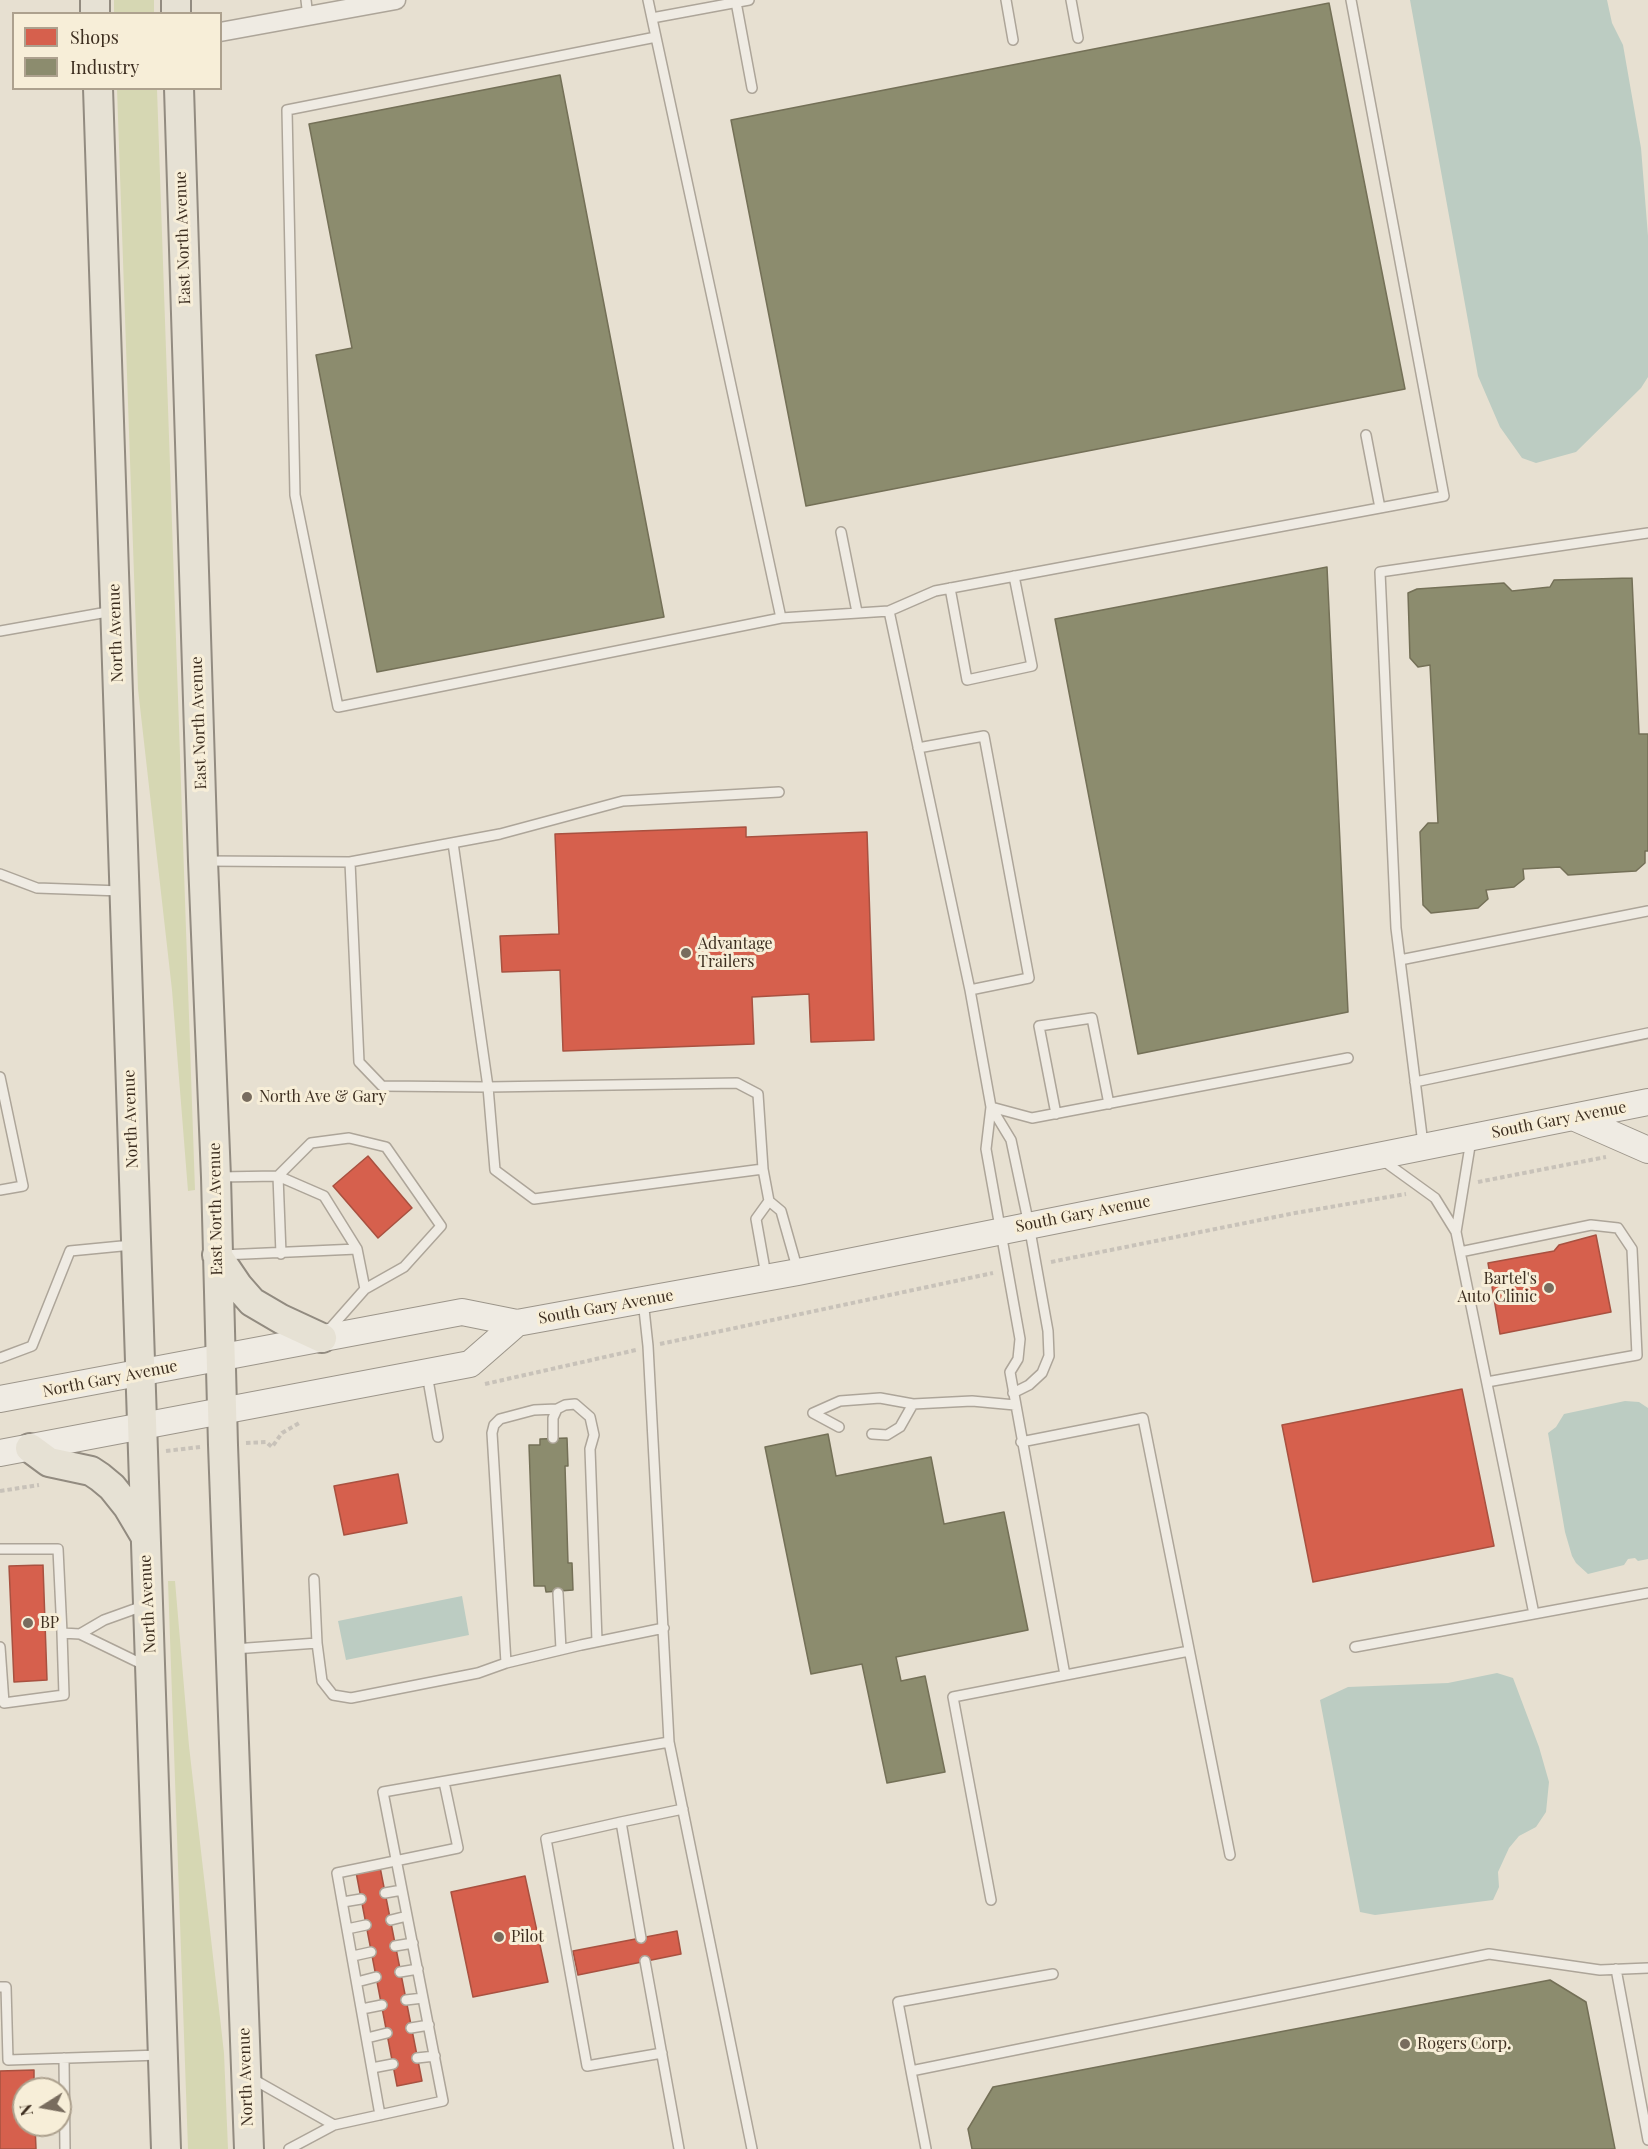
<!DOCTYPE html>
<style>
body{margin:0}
#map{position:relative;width:1648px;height:2149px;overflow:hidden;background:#e7e0d1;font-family:"Playfair Display",serif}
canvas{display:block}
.legend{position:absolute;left:12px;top:12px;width:210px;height:78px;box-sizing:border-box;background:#f7eed8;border:2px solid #ada18e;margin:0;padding:8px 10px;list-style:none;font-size:18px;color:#3d2e20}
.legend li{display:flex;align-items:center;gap:12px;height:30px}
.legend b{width:30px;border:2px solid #ada18e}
.north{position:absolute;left:12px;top:2077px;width:60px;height:60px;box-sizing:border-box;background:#f7eed8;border:2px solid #ada18e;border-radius:50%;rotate:259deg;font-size:16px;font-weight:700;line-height:24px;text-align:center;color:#3d2e20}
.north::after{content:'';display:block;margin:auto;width:21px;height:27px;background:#786c5e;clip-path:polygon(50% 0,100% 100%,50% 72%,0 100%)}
</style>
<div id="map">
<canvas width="1648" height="2149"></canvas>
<ul class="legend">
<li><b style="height:16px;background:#d6604d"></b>Shops</li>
<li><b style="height:16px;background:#8c8c6e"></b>Industry</li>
</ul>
<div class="north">N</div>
</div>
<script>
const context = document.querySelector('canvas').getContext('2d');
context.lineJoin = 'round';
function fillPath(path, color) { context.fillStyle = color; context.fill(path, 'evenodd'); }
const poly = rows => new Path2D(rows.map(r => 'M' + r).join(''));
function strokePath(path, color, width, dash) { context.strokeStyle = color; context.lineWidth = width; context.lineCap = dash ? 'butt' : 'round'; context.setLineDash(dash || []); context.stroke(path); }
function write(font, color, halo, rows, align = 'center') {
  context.font = font + ' "Playfair Display",serif'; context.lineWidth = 6; context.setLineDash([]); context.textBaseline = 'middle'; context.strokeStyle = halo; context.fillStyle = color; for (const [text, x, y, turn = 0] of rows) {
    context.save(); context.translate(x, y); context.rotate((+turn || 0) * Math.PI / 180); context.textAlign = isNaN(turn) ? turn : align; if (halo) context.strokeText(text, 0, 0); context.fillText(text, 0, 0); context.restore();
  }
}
const green = poly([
 [114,0,154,0,154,13,114,13],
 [117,89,157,89,195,1190,188,1191,172,990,138,689],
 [168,1581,175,1581,189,1746,224,2053,228,2149,188,2149]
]);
const water = poly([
 [1410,0,1607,0,1612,23,1623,45,1641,148,1648,236,1648,377,1641,388,1576,452,1536,463,1522,458,1500,427,1478,376],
 [1625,1401,1639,1402,1648,1408,1648,1559,1638,1561,1635,1558,1628,1559,1624,1565,1588,1574,1576,1563,1572,1556,1565,1532,1548,1433,1556,1427,1564,1414],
 [462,1596,469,1635,346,1660,338,1621],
 [1497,1673,1513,1678,1539,1747,1549,1782,1546,1812,1536,1827,1519,1836,1509,1848,1498,1872,1499,1887,1493,1900,1375,1915,1360,1912,1320,1700,1348,1687,1448,1683]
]);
const shops = poly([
 [746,827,746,837,867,832,874,1040,811,1042,809,994,752,997,754,1044,563,1051,560,970,502,972,500,936,559,934,555,834,746,827],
 [368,1156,412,1208,378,1238,333,1186,368,1156],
 [1596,1235,1611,1312,1500,1334,1488,1263,1554,1251,1559,1245,1596,1235],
 [1462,1389,1494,1546,1313,1582,1282,1425,1462,1389],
 [398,1474,407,1523,344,1535,334,1486,398,1474],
 [43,1565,47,1680,14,1682,9,1566,43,1565],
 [380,1867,422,2081,397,2086,356,1872,380,1867],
 [525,1876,548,1982,473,1997,451,1892,525,1876],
 [677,1931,681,1954,578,1975,573,1951,677,1931],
 [34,2070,34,2089,24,2089,24,2125,35,2125,36,2149,0,2149,0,2071,34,2070]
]);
const industry = poly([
 [1329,3,1405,389,806,506,731,120,1329,3],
 [560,75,664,617,377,672,316,355,352,348,309,124,560,75],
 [1327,567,1348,1012,1138,1054,1055,619,1327,567],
 [1632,578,1639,734,1648,734,1648,851,1645,851,1645,863,1636,871,1568,875,1560,867,1523,869,1524,879,1514,887,1486,890,1488,899,1478,908,1431,913,1423,905,1420,832,1428,823,1438,823,1430,665,1418,667,1410,658,1408,593,1417,589,1504,583,1512,591,1550,587,1554,580,1632,578],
 [828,1434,836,1476,931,1457,944,1524,1004,1512,1028,1630,896,1657,901,1681,925,1676,945,1772,887,1783,862,1664,811,1674,765,1447,828,1434],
 [567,1438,568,1466,565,1466,568,1563,572,1563,573,1590,546,1592,545,1586,534,1586,529,1445,540,1445,540,1439,567,1438],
 [1550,1980,1586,2002,1615,2149,972,2149,968,2129,993,2087,1550,1980]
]);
const path = poly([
 [1478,1182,1606,1157],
 [1051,1262,1295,1213,1406,1194],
 [660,1344,993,1273],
 [485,1384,636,1350],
 [246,1443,266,1442,272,1447,282,1433,301,1422],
 [166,1451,200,1447],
 [0,1491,39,1485]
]);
const lane = poly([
 [306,0,308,17],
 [648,0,781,618,338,707,295,495,287,110,656,37],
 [1006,0,1013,40],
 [1071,0,1078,38],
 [736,2,752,88],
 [652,18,749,0],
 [1366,435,1380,508],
 [841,532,857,612],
 [950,588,967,680,1032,666,1014,576],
 [781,618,889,611],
 [0,631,113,611],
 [918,748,984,736,1029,978,970,990],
 [453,843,488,1087,737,1083,758,1094,763,1169],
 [205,861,350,862,359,1062,382,1086,488,1087,495,1170,534,1199,763,1169,769,1201,781,1211,798,1271],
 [350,862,500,834,623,801,779,792],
 [0,874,37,888,121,891],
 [1400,960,1648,911],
 [1348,1058,1032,1118,991,1107,970,990,889,611,935,591,1444,496,1351,0],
 [0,1077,23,1186,0,1190],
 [1415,1082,1648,1033],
 [991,1107,986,1149,1020,1339,1018,1359,1010,1372,1065,1675],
 [991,1107,1011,1140,1029,1225,1048,1331,1049,1356,1042,1373,1029,1385,1013,1393],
 [1056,1114,1039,1026,1092,1018,1109,1104],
 [1423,1144,1396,928,1380,572,1648,533],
 [1381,1159,1435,1198,1456,1232,1534,1614],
 [219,1177,278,1176,324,1196,357,1249],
 [1456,1232,1471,1140],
 [1460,1252,1591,1225,1618,1228,1632,1249,1637,1355,1487,1382],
 [281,1254,278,1176,311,1143,349,1138,386,1147,441,1226,404,1267,365,1289],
 [222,1255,357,1249,365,1289,327,1332],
 [766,1275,756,1219,769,1201],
 [0,1358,32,1346,70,1251,132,1245],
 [427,1374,438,1437],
 [557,1409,534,1410,500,1419,494,1425,492,1433,506,1663,581,1645,664,1628],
 [813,1413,840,1401,880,1398,913,1404,972,1401,1015,1405],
 [813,1413,839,1427],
 [872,1434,887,1435,900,1427,913,1404],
 [553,1438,553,1418,557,1409,565,1405,575,1404,590,1417,594,1435,590,1449,597,1641],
 [1021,1442,1143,1418,1230,1855],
 [0,1549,58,1549,62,1633],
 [558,1593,561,1649],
 [80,1634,104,1620,143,1606],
 [317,1643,322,1681,333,1695,351,1698,478,1673,506,1663],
 [0,1647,4,1703,64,1695,62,1633,80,1634,146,1666],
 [1355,1647,1648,1593],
 [234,1649,317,1643,314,1579],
 [669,1742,752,2149],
 [621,1822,546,1839,587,2066,662,2053],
 [385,1893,402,1890],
 [991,1900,953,1697,1189,1651],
 [343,1902,361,1899],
 [391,1920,407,1916],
 [347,1929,366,1925],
 [641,1938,621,1822,683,1809],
 [395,1946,413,1943],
 [353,1956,371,1952],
 [645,1961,679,2149],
 [1616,1969,1648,2140],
 [400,1972,418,1969],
 [357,1982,376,1977],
 [0,1987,6,1987,8,2060,160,2055],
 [406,2000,423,1998],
 [362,2009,382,2005],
 [411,2028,429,2025],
 [367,2038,387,2033],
 [64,2058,65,2149],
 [417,2058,435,2056],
 [372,2068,393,2064],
 [911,2071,898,2002,1053,1974],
 [251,2078,334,2125,289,2149],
 [380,2115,337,1873,458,1848,444,1782],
 [334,2125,443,2101,383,1792,669,1742,648,1346,643,1300],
 [926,2149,911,2071,1489,1954,1600,1970,1648,1968]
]);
const street = poly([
 [220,32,396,0]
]);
const secondary = poly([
 [1573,1117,1648,1150],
 [0,1399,462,1312,517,1323,643,1300,798,1272,1648,1102],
 [0,1453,470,1364,517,1323]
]);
const primary = poly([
 [95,0,95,14],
 [176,0,176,14],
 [98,88,166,2149],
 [179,88,203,861,216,1177,223,1445,249,2149],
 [217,1255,238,1286,252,1302,281,1319,322,1338],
 [30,1448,49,1462,91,1471,100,1477,112,1487,128,1507,144,1534]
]);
const markers = [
 [686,953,6,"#786c5e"],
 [247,1097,6,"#786c5e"],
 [1549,1288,6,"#786c5e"],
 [28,1623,6,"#786c5e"],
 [499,1937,6,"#786c5e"],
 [1405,2044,6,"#786c5e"]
];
const streetNames = [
 ["East North Avenue",183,238,-92],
 ["North Avenue",116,633,-92],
 ["East North Avenue",199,723,-92],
 ["North Avenue",131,1119,-92],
 ["South Gary Avenue",1559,1120,-11],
 ["East North Avenue",216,1209,-91],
 ["South Gary Avenue",1083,1214,-11],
 ["South Gary Avenue",606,1307,-10],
 ["North Gary Avenue",110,1379,-11],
 ["North Avenue",148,1604,-93],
 ["North Avenue",246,2077,-92]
];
const poiNames = [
 ["Advantage",698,944],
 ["Trailers",698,962],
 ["North Ave & Gary",259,1097],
 ["Bartel's",1537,1279,"right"],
 ["Auto Clinic",1537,1297,"right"],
 ["BP",40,1623],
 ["Pilot",511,1937],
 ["Rogers Corp.",1417,2044]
];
fillPath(green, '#d6d7b3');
fillPath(water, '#bcccc2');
fillPath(shops, '#d6604d');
strokePath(shops, '#a85140', 1.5);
fillPath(industry, '#8c8c6e');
strokePath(industry, '#747057', 1.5);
strokePath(lane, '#ada599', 12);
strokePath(street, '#ada599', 21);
strokePath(secondary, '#9c958a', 28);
strokePath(primary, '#928b80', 32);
strokePath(path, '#c8c2b9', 4, [4.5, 3]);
strokePath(lane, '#efebe3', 9);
strokePath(street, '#efebe3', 18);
strokePath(secondary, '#efebe3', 26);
strokePath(primary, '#e6e1d4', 28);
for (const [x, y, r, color] of markers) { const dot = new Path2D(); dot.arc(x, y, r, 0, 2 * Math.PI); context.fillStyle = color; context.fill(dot); strokePath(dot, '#f7eed8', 2); }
write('16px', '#3d2e20', '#f7eed8', streetNames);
write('16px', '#3d2e20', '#f7eed8', poiNames, 'left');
</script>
